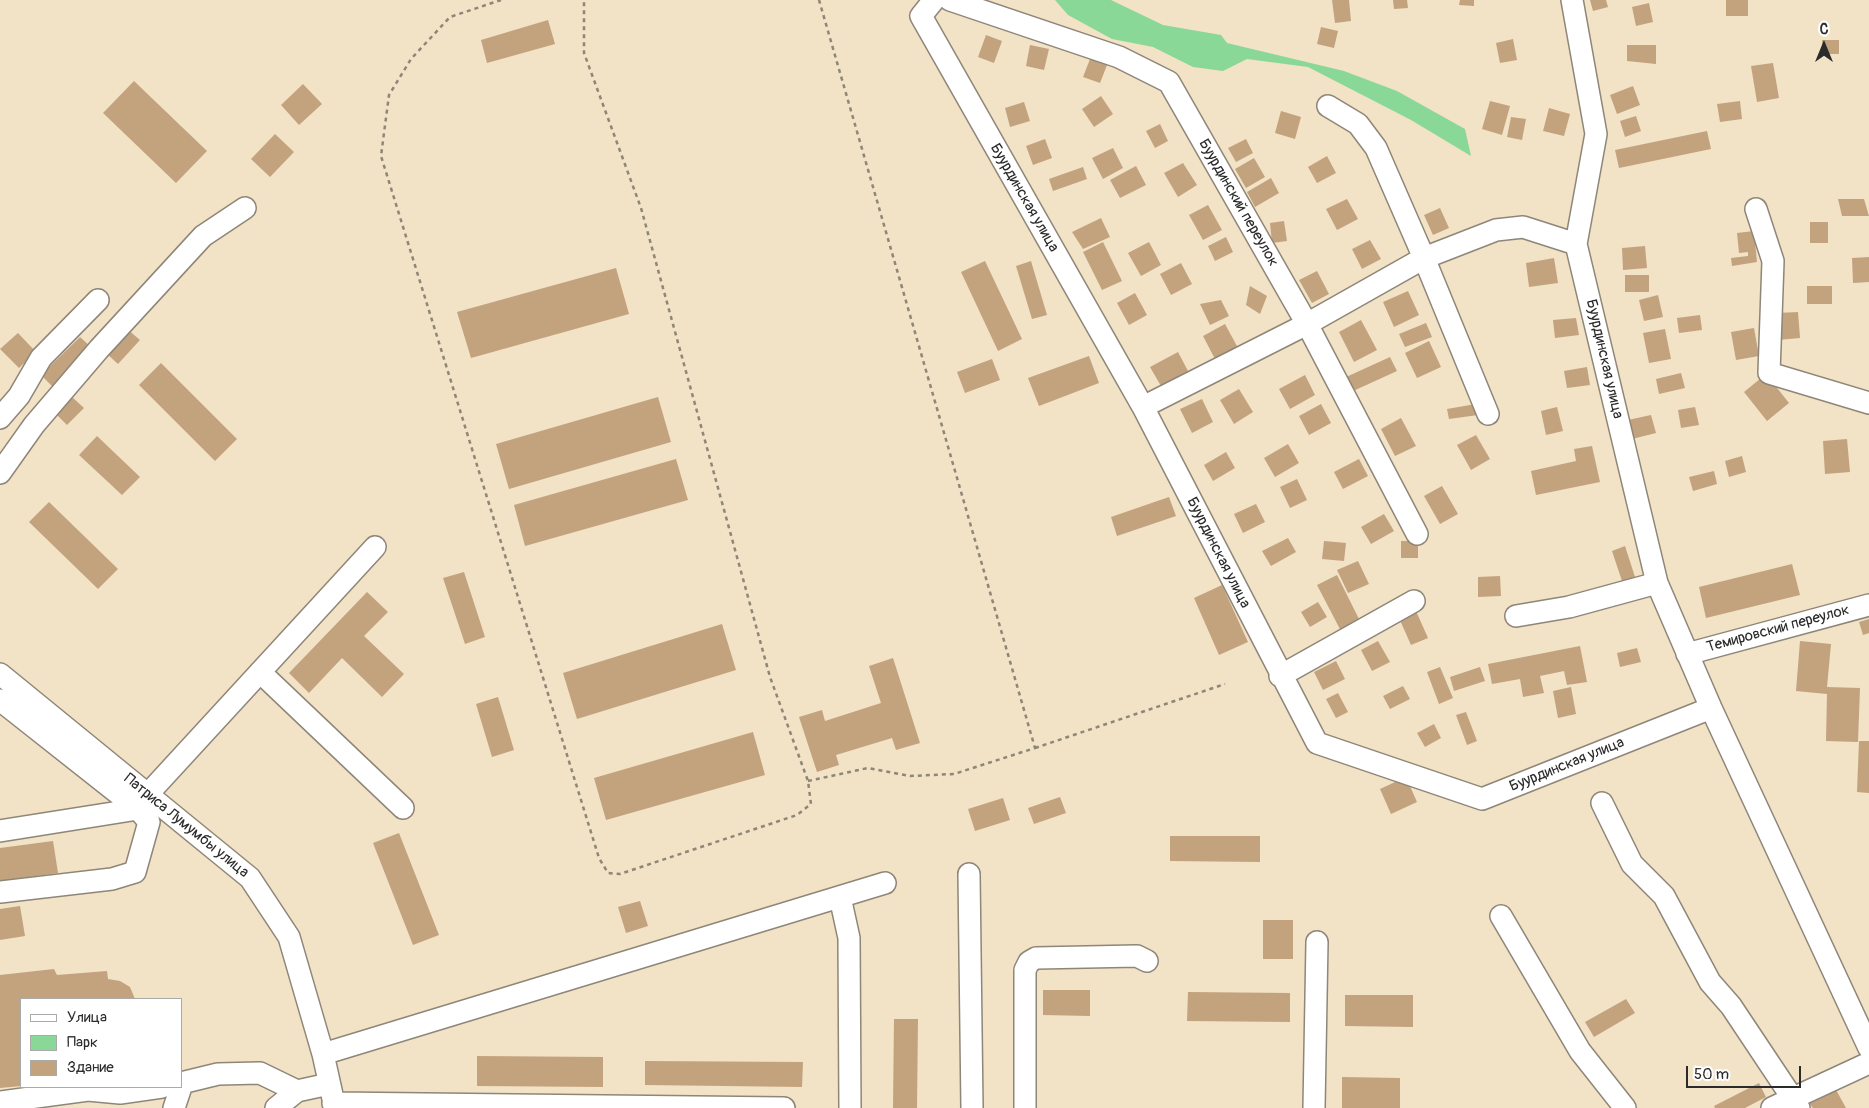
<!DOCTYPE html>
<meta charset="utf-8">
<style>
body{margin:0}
#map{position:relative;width:1869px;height:1108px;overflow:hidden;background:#f2e2c6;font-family:Pangolin,sans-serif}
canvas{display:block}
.legend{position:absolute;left:20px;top:998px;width:162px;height:90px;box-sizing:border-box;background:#fff;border:1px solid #aaa;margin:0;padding:6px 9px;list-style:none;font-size:15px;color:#2b2b2b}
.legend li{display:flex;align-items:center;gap:10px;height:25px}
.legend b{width:25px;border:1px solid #aaa}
.north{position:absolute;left:1799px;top:20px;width:50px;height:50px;-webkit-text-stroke:4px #fff;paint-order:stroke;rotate:0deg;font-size:14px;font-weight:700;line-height:20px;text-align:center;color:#2b2b2b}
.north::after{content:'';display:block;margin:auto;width:18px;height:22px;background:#2b2b2b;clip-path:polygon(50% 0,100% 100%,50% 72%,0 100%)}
.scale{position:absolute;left:1686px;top:1066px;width:115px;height:22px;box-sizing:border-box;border:2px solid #2b2b2b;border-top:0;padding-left:6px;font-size:15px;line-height:18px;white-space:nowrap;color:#2b2b2b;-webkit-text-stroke:4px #fff;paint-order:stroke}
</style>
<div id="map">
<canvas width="1869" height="1108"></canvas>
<ul class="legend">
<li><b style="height:6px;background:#fff"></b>Улица</li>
<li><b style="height:14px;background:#8ad897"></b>Парк</li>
<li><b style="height:14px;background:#c3a27e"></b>Здание</li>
</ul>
<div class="north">С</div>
<div class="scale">50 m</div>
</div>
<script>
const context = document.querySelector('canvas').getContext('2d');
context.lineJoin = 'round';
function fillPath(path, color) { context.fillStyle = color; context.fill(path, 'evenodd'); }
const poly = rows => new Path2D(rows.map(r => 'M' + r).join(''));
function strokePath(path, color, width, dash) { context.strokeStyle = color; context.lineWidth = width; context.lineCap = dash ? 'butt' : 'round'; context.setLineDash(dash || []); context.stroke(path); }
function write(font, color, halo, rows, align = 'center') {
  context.font = font + ' Pangolin,sans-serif'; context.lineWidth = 4; context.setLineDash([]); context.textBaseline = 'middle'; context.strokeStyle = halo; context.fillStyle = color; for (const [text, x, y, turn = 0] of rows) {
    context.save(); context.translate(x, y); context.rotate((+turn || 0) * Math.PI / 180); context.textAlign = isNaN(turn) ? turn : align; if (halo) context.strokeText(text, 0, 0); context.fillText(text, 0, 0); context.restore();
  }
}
const green = poly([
 [1055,0,1111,0,1163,25,1221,35,1227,43,1344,71,1397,91,1465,129,1471,156,1411,120,1308,67,1247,59,1223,71,1193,67,1153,47,1112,39,1068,15]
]);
const building = poly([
 [1332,0,1349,0,1351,21,1335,23],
 [1393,0,1407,0,1408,8,1394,9],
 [1460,0,1474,0,1474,6,1459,5],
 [1590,0,1606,0,1608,7,1593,11],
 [1726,0,1748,0,1748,16,1726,16],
 [1649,3,1653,22,1636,26,1632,7],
 [548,20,555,44,487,63,481,40],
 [1321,27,1338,31,1334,48,1317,44],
 [986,35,1002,41,994,63,978,57],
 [1513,39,1517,60,1500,63,1496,43],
 [1822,40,1839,40,1839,54,1822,54],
 [1030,45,1049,49,1044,70,1026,66],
 [1627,45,1656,45,1656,64,1627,61],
 [1092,54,1109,60,1100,83,1083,77],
 [1773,63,1779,98,1757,102,1751,66],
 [134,81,207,151,176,183,103,113],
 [303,84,322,104,299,125,281,105],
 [1633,86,1640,105,1617,114,1610,95],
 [1101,96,1113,114,1094,127,1082,109],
 [1490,101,1510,106,1502,135,1482,129],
 [1740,101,1742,119,1720,122,1717,104],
 [1024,102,1030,121,1010,127,1005,108],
 [1549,108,1570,114,1564,136,1543,131],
 [1281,111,1301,117,1295,139,1275,133],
 [1636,116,1641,131,1625,137,1620,121],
 [1511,117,1526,119,1522,140,1507,137],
 [1160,124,1168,141,1155,148,1146,131],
 [1707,131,1711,149,1619,168,1615,150],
 [275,134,294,152,270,177,251,159],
 [1045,139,1052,158,1033,165,1026,146],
 [1246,139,1253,153,1236,162,1228,148],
 [1113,148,1123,168,1103,179,1092,158],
 [1327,156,1336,173,1317,183,1308,167],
 [1254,158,1265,177,1246,188,1235,169],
 [1183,163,1197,185,1178,197,1164,173],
 [1136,166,1146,185,1120,198,1110,180],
 [1083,167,1087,179,1053,191,1049,179],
 [1271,178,1279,193,1255,207,1247,192],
 [1347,199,1358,219,1337,230,1326,209],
 [1838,199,1864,199,1869,216,1842,216],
 [1208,205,1222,230,1203,240,1189,215],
 [1440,208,1449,228,1433,235,1424,215],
 [1101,218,1110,237,1083,249,1072,232],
 [1284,221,1287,241,1272,243,1270,223],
 [1810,222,1828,222,1828,243,1810,243],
 [1754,231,1757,262,1732,266,1731,258,1748,256,1748,252,1739,253,1737,233],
 [1226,237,1233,252,1215,261,1208,246],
 [1370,240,1381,259,1362,269,1352,249],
 [1103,242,1122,281,1102,290,1083,252],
 [1149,242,1161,265,1141,276,1128,253],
 [1645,246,1647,268,1623,270,1622,248],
 [1869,257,1869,282,1853,283,1852,258],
 [1554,258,1558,283,1529,287,1526,263],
 [985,261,1022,339,998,351,961,272],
 [1031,261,1047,315,1032,319,1016,266],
 [1181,263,1192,284,1171,295,1160,274],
 [616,268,629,314,471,358,457,312],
 [1317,271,1329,294,1312,303,1299,280],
 [1625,275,1649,275,1649,292,1625,292],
 [1250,286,1267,296,1260,314,1246,305],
 [1807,286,1832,286,1832,304,1807,304],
 [1408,291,1419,315,1394,327,1383,302],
 [1135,293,1147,315,1129,325,1117,303],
 [1658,295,1663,317,1644,321,1639,300],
 [1221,300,1229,316,1210,325,1200,304],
 [1798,312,1800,338,1778,340,1777,313],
 [1700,315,1702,330,1679,333,1677,318],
 [1576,318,1579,335,1555,338,1553,320],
 [1361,320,1377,350,1354,362,1339,332],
 [1426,323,1432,337,1405,347,1399,334],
 [1225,324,1238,348,1216,361,1203,336],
 [1754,328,1759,356,1736,360,1731,332],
 [127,329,140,340,118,364,105,352],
 [1665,329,1671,359,1649,363,1643,333],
 [18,333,36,352,19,368,0,349],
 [80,337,92,348,53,387,41,375],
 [1429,341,1441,367,1417,378,1405,353],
 [1178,352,1188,371,1161,386,1150,367],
 [1089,356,1099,383,1039,406,1028,378],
 [1390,357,1397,371,1351,392,1344,378],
 [992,359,1000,380,965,393,957,372],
 [161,363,237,439,215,461,139,385],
 [1587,367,1590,385,1567,388,1564,371],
 [1681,373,1685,388,1659,394,1656,379],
 [1766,374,1789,403,1767,421,1744,392],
 [1305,375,1315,395,1290,409,1279,389],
 [1239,389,1253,412,1234,424,1220,400],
 [72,397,84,408,67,425,56,414],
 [658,397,671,442,509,489,496,444],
 [1202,399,1213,422,1192,433,1180,409],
 [1321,404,1331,423,1309,435,1299,416],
 [1476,404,1478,415,1449,419,1447,409],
 [1557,407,1563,431,1546,435,1541,411],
 [1695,407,1699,425,1681,428,1678,410],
 [1651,415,1656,433,1632,439,1628,420],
 [1401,418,1416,446,1395,456,1381,429],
 [1476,435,1490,459,1471,470,1457,445],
 [97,436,140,477,122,495,79,455],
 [1847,439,1850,472,1825,474,1823,441],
 [1288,444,1299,463,1275,477,1264,458],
 [1592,446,1600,482,1536,495,1531,471,1576,461,1574,449],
 [1226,452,1235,468,1213,481,1204,465],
 [1742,456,1746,472,1729,477,1725,461],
 [676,459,688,500,525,546,514,505],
 [1359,459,1368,476,1343,489,1334,472],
 [1714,471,1717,484,1693,491,1689,477],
 [1297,479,1307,500,1290,508,1280,487],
 [1442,486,1458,514,1440,524,1424,496],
 [1169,497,1176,516,1117,536,1111,517],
 [49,502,118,569,98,589,29,522],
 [1256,504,1265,522,1243,533,1234,514],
 [1384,514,1394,531,1371,544,1361,527],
 [1288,538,1296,552,1271,566,1262,551],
 [1324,541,1346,543,1344,561,1322,559],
 [1401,541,1418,541,1418,558,1401,558],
 [1625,546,1635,577,1622,581,1612,551],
 [1358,561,1369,584,1348,593,1337,570],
 [1792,564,1800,595,1706,618,1699,587],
 [464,572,485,637,465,644,443,578],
 [1337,575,1361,623,1342,633,1317,585],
 [1500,576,1501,596,1478,597,1478,577],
 [1222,585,1248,642,1219,655,1194,598],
 [367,592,388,612,364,636,404,674,382,697,342,658,309,693,289,673],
 [1318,602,1327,617,1310,627,1301,612],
 [1416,611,1428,638,1411,645,1399,618],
 [1869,619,1869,633,1863,635,1859,622],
 [722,624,736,670,577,719,563,673],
 [1378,641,1390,662,1372,671,1361,650],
 [1800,641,1831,644,1827,687,1860,688,1858,742,1826,741,1827,694,1796,691],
 [1580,646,1587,682,1567,685,1564,671,1540,676,1544,693,1523,697,1520,679,1492,684,1488,664],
 [1637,648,1641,662,1620,667,1617,653],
 [893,658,920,743,896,750,892,738,836,755,839,765,817,772,799,717,822,710,825,721,881,703,869,666],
 [1336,661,1345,679,1323,690,1314,672],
 [1440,667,1453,698,1439,704,1427,672],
 [1480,667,1485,681,1454,691,1450,677],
 [1403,686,1410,699,1390,709,1383,696],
 [1571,687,1576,714,1558,718,1553,691],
 [1338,693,1348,712,1336,718,1326,699],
 [498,697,514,750,492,757,476,704],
 [1466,712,1477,741,1467,745,1456,715],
 [1434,724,1441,738,1425,747,1417,733],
 [753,732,765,775,606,820,594,778],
 [1859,741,1869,741,1869,793,1857,792],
 [1406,777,1417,802,1391,814,1380,789],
 [1060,797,1066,813,1034,824,1028,808],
 [1003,798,1010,820,975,831,968,809],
 [399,833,439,935,413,945,373,843],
 [1170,836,1260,836,1260,862,1170,861],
 [53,841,58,873,0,881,0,848],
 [640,901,648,926,626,933,618,907],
 [20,906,25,936,0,940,0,909],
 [1263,920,1293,920,1293,959,1263,959],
 [54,969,57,975,107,971,108,979,120,981,130,987,135,999,21,999,21,1086,0,1088,0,975],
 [1043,990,1090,990,1090,1016,1043,1015],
 [1188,992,1290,993,1290,1022,1187,1021],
 [1345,995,1413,995,1413,1027,1345,1026],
 [1626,999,1635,1013,1594,1037,1585,1022],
 [894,1019,918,1019,917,1108,893,1108],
 [477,1056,603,1057,603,1087,477,1086],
 [645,1061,803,1062,802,1087,645,1085],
 [1342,1077,1400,1078,1400,1108,1342,1108],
 [1759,1083,1766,1097,1745,1108,1715,1108,1714,1106],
 [1835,1088,1846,1108,1813,1108,1809,1103]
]);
const path = poly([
 [501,0,450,17,411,59,389,95,381,156,599,858,608,873,620,874,797,815,811,804,808,781,770,677,641,208,584,53,584,0],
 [1035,748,1225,684],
 [808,781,868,768,910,776,954,774,1035,748,819,0]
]);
const minor = poly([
 [934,0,921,16,1143,407,1317,743,1482,799,1711,708],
 [950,0,1119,57,1169,82,1307,324,1417,534],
 [1572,0,1596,134,1576,244,1657,583,1711,708,1869,1048],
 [1328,106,1358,124,1376,148,1424,258,1488,414],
 [1756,209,1773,261,1769,373,1869,403],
 [1143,407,1307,324,1424,258,1496,230,1523,227,1576,244],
 [0,418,19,396,41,358,98,300],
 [0,473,34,425,99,349,203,236,245,208],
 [1516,616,1569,607,1657,583],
 [1687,654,1869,605],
 [260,672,403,808],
 [0,674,250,878,289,937,323,1054,335,1108],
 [1280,676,1414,601],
 [0,700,138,809,149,822,135,872,112,879,0,892],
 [147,795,375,547],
 [1602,803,1632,864,1664,896,1710,982,1731,1006,1799,1108],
 [0,831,138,809,146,803],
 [969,874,972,1108],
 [840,897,849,938,850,1108],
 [1501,916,1580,1051,1625,1108],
 [323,1054,885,883],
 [181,1083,218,1074,260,1073,297,1091,329,1084],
 [0,1102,88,1090,120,1093,162,1087],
 [333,1103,784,1108],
 [174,1108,181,1087],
 [276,1108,297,1091],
 [1025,1108,1025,970,1029,962,1036,958,1137,956,1147,961],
 [1314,1108,1317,942],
 [1772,1108,1869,1063]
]);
const streetNames = [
 ["Буурдинская улица",1024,198,60],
 ["Буурдинский переулок",1238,203,60],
 ["Буурдинская улица",1604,359,77],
 ["Буурдинская улица",1218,553,63],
 ["Темировский переулок",1778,629,-15],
 ["Буурдинская улица",1567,765,-22],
 ["Патриса Лумумбы улица",186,826,39]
];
fillPath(green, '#8ad897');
fillPath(building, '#c3a27e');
strokePath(minor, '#8e8678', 24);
strokePath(path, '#8e8678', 2.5, [4, 4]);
strokePath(minor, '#fff', 21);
write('15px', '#2b2b2b', '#fff', streetNames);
</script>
